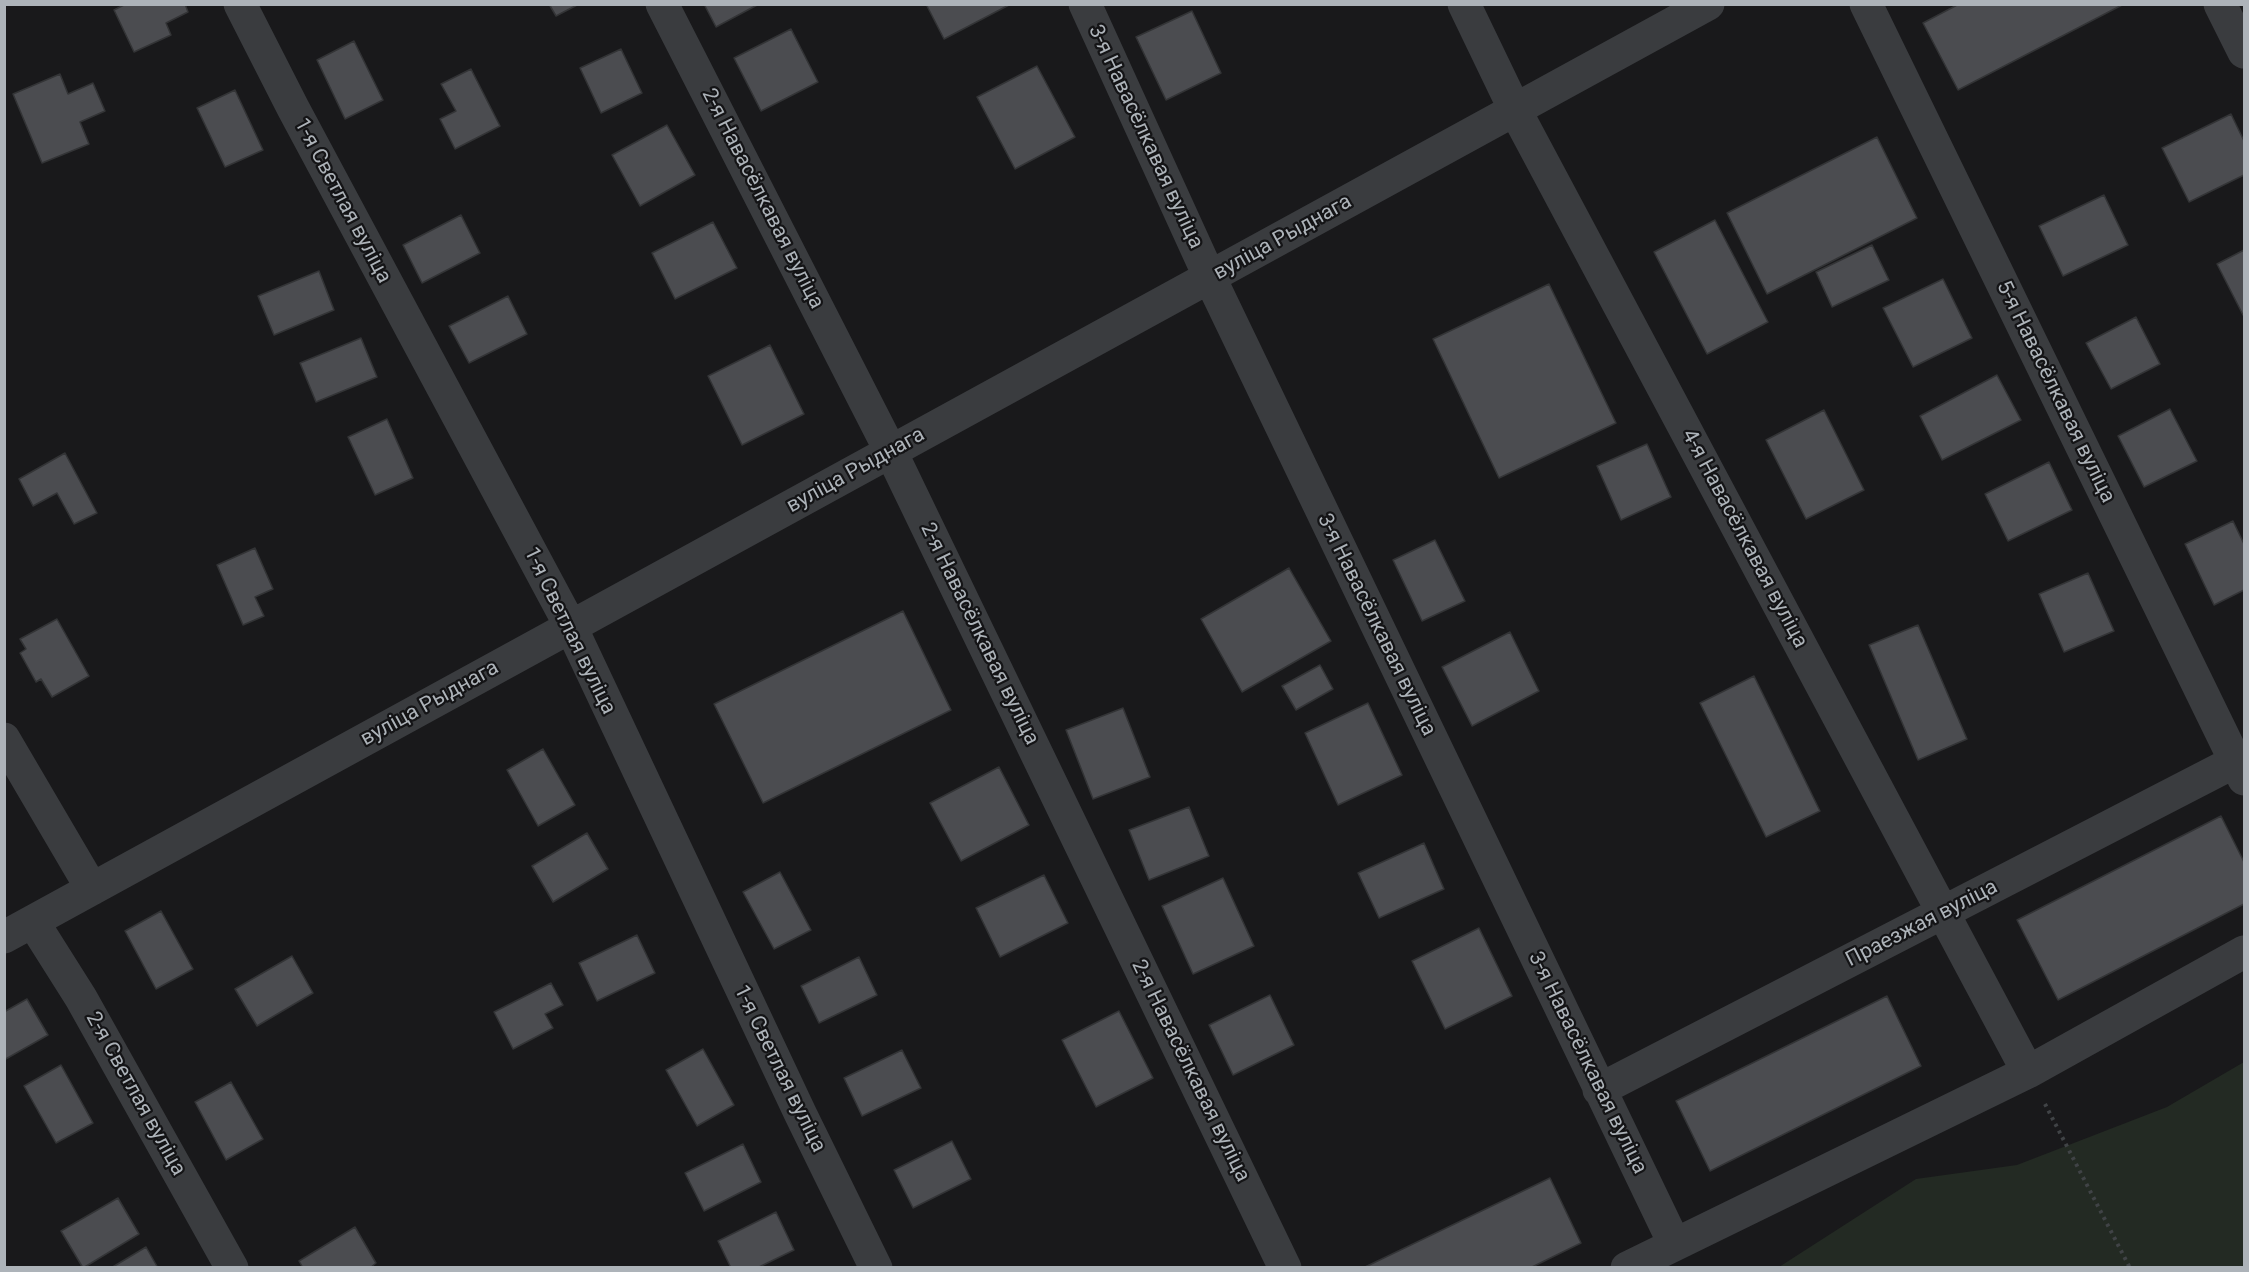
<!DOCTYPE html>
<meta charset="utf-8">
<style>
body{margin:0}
#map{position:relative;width:2249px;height:1272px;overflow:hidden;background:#19191b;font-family:Roboto,sans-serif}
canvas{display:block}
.frame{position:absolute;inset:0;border:6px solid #adb3b9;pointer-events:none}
</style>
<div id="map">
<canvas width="2249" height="1272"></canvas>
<div class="frame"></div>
</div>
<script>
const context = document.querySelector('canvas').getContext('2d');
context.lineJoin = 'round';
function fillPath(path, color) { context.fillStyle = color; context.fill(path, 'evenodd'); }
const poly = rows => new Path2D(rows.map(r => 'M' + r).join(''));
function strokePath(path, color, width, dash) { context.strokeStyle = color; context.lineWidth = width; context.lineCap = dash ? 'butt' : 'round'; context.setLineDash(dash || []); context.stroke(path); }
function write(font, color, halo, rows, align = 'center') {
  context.font = font + ' Roboto,sans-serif'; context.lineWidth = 4.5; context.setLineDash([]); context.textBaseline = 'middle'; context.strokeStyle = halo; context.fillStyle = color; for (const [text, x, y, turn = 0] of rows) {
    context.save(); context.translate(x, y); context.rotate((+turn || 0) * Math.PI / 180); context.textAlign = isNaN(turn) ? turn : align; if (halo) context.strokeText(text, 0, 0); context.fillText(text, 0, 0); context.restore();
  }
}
const green = poly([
 [2244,1062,2244,1267,1779,1267,1916,1179,2017,1165,2167,1107]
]);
const building = poly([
 [126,4,185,4,188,12,166,23,171,35,134,52,114,10,126,4],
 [549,4,579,4,556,16,549,4],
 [704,4,759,4,716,27,704,4],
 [926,4,1009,4,1009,5,944,39,926,4],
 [1959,4,2124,4,1958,90,1923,23,1959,4],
 [1192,11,1221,73,1166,100,1136,37,1192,11],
 [791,29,818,82,761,111,734,58,791,29],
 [354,41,383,100,345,119,317,60,354,41],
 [621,49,642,93,601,113,580,68,621,49],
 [1037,66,1075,137,1015,169,977,97,1037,66],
 [471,69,500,126,455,149,440,119,456,111,441,84,471,69],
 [60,74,68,94,93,83,105,111,80,122,89,144,42,163,13,94,60,74],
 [235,90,263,150,225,167,197,108,235,90],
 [2231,114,2244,141,2244,175,2189,202,2162,148,2231,114],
 [667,125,695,175,640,206,612,155,667,125],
 [1877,137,1917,218,1767,294,1727,213,1877,137],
 [2104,195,2128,245,2063,276,2039,226,2104,195],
 [461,215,480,253,422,283,403,245,461,215],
 [1715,220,1768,322,1707,354,1654,252,1715,220],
 [713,222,737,268,675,299,652,253,713,222],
 [1872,245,1889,280,1832,307,1816,272,1872,245],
 [2244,250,2244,314,2243,315,2217,264,2244,250],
 [319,271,334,310,274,335,258,296,319,271],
 [1943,279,1972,338,1913,367,1883,308,1943,279],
 [1549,284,1616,423,1499,478,1433,339,1549,284],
 [508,296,527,334,469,363,449,326,508,296],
 [2136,317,2160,364,2111,389,2086,343,2136,317],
 [361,338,377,377,316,402,300,363,361,338],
 [770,345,804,414,742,445,708,376,770,345],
 [1997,375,2021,420,1942,460,1920,416,1997,375],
 [2170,409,2197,461,2144,487,2118,436,2170,409],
 [1824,410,1864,490,1806,519,1766,440,1824,410],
 [387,419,413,478,375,495,348,437,387,419],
 [1647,444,1671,497,1621,520,1597,466,1647,444],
 [65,453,97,513,74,524,57,493,33,506,19,479,65,453],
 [2049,462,2072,510,2008,541,1985,494,2049,462],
 [2233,521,2244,544,2244,590,2214,605,2185,544,2233,521],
 [1435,540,1465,601,1422,621,1393,560,1435,540],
 [255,548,273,589,255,597,264,616,243,625,217,565,255,548],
 [1289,568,1331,641,1242,692,1201,619,1289,568],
 [2088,573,2114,631,2064,652,2039,594,2088,573],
 [903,611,951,710,763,803,714,704,903,611],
 [57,619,89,676,52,697,41,679,36,682,20,653,26,649,20,639,57,619],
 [1918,625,1967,739,1918,760,1869,645,1918,625],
 [1510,632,1539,691,1472,726,1442,667,1510,632],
 [1320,665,1333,689,1296,710,1282,686,1320,665],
 [1754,676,1820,811,1766,837,1700,703,1754,676],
 [1368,703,1402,775,1338,805,1305,733,1368,703],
 [1123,708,1150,777,1093,799,1066,730,1123,708],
 [543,749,575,805,538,826,507,770,543,749],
 [999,767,1029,825,961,861,930,803,999,767],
 [1189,807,1209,856,1149,880,1129,830,1189,807],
 [2221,816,2244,862,2244,904,2058,1000,2017,920,2221,816],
 [587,833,608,869,553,902,532,866,587,833],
 [1424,843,1444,889,1379,918,1358,873,1424,843],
 [780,872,811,930,774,949,743,892,780,872],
 [1044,875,1068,923,1000,957,976,908,1044,875],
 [1223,878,1254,946,1193,974,1162,906,1223,878],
 [161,911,193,969,156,989,125,931,161,911],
 [1479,928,1512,996,1445,1029,1412,961,1479,928],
 [637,935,655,973,597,1001,579,963,637,935],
 [292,956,313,993,257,1026,235,989,292,956],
 [859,957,877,995,819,1023,801,986,859,957],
 [551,983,563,1005,545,1014,553,1028,513,1049,494,1012,551,983],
 [1270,995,1294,1045,1233,1075,1209,1025,1270,995],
 [1887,996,1921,1066,1710,1171,1676,1101,1887,996],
 [27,999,48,1035,4,1060,4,1012,27,999],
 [1119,1011,1153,1078,1096,1107,1062,1040,1119,1011],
 [703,1049,734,1105,697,1126,666,1070,703,1049],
 [902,1050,921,1088,862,1116,844,1078,902,1050],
 [61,1065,93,1123,56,1143,24,1086,61,1065],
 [231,1082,263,1139,226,1160,195,1102,231,1082],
 [952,1141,971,1179,913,1208,894,1170,952,1141],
 [743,1144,761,1182,704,1211,685,1173,743,1144],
 [1550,1178,1581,1243,1530,1268,1363,1268,1550,1178],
 [118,1198,139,1234,83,1268,61,1231,118,1198],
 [776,1212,794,1250,757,1268,731,1268,718,1241,776,1212],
 [355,1227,376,1263,370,1268,303,1268,299,1261,355,1227],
 [146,1247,158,1268,111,1268,146,1247]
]);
const path = poly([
 [2045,1104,2130,1268]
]);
const street = poly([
 [240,4,293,108,571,627,800,1113,876,1268],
 [662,4,891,452,1285,1268],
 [1085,4,1210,278,1674,1243],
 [1464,4,1515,110,2028,1072],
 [1866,4,2244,779],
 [2220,4,2244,52],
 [4,739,92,889],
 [33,922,81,998,232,1268],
 [4,937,1708,4],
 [1599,1090,2244,757],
 [1627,1268,2028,1072,2244,952]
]);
const streetNames = [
 ["3-я Навасёлкавая вуліца",1145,137,65],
 ["2-я Навасёлкавая вуліца",762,199,63],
 ["1-я Светлая вуліца",342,201,62],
 ["вуліца Рыднага",1283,238,-29],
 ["5-я Навасёлкавая вуліца",2055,392,64],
 ["вуліца Рыднага",856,471,-29],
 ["4-я Навасёлкавая вуліца",1744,539,62],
 ["3-я Навасёлкавая вуліца",1376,625,64],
 ["1-я Светлая вуліца",569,631,64],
 ["2-я Навасёлкавая вуліца",979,634,64],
 ["вуліца Рыднага",430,704,-29],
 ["Праезжая вуліца",1922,924,-27],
 ["3-я Навасёлкавая вуліца",1587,1063,64],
 ["1-я Светлая вуліца",779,1069,64],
 ["2-я Навасёлкавая вуліца",1190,1071,64],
 ["2-я Светлая вуліца",135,1094,61]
];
fillPath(green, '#232a23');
fillPath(building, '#4b4c50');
strokePath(building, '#333436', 1.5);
strokePath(path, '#404346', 4, [3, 4.5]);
strokePath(street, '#3a3c3f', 33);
write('21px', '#adb3b9', '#141416', streetNames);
</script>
